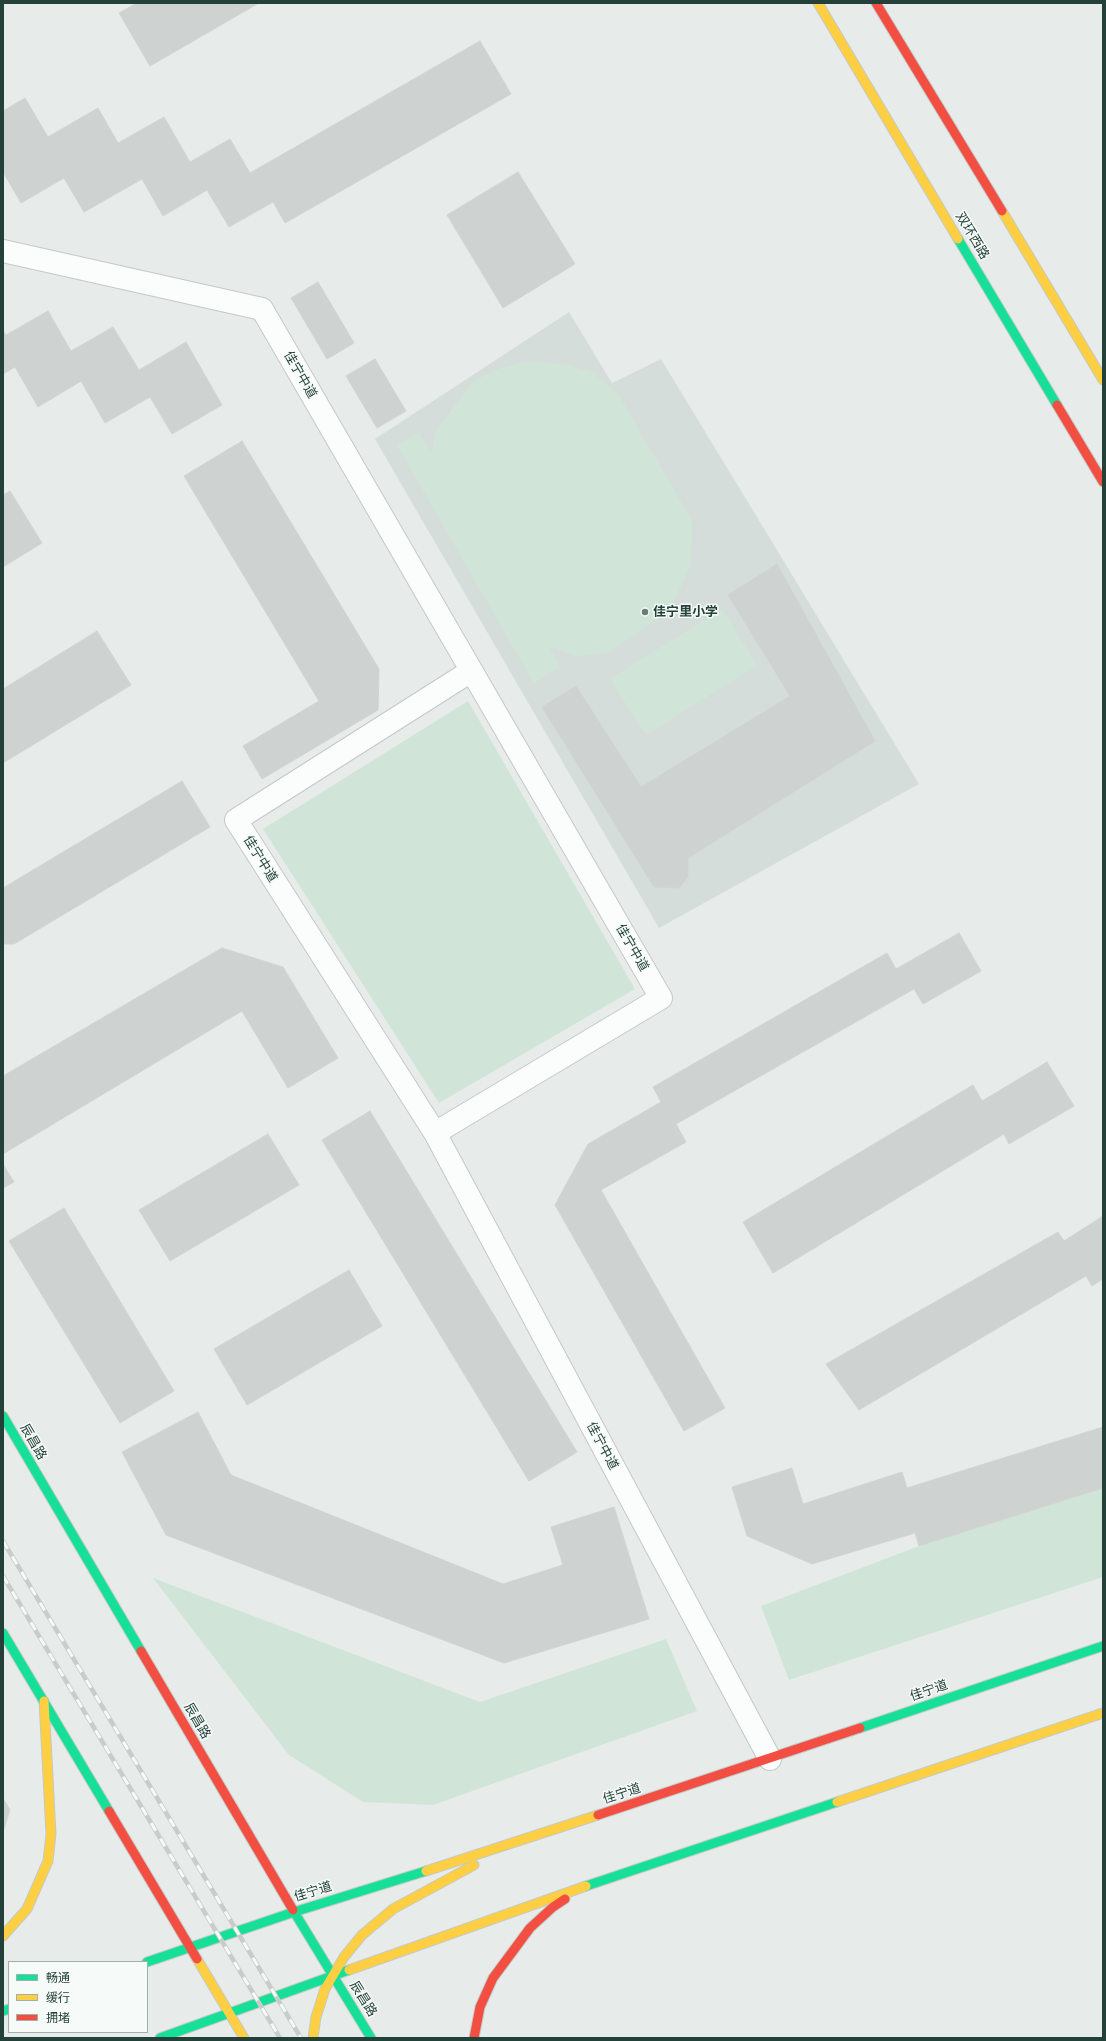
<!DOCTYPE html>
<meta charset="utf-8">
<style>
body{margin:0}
#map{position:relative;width:1106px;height:2041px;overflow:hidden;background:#e7ecea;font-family:Manrope,"Noto Sans SC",sans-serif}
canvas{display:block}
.frame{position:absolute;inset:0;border:4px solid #234139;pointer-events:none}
.legend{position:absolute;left:8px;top:1961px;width:140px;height:72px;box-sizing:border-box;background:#f6faf8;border:1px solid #a2b0ac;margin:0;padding:5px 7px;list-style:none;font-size:12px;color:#234139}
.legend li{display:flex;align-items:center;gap:8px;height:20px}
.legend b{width:20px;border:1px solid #a2b0ac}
</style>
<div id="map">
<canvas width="1106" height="2041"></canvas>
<div class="frame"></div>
<ul class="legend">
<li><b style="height:5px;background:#16e098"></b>畅通</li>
<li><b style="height:5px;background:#ffcf43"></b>缓行</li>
<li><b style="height:5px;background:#f24e42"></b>拥堵</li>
</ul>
</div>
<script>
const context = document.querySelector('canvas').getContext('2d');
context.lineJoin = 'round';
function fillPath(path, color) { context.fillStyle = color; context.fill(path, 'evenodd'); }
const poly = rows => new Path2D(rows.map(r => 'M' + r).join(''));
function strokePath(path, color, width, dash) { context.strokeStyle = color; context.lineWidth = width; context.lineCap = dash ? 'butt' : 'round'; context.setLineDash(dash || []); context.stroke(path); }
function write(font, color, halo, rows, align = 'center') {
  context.font = font + ' Manrope,"Noto Sans SC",sans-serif'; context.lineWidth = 3; context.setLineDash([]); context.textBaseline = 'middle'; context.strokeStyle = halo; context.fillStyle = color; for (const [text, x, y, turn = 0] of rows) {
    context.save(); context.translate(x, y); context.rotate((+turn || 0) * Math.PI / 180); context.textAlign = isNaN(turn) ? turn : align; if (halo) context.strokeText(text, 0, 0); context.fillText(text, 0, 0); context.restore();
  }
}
const built = poly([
 [569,312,612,383,661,359,919,784,659,928,375,439]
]);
const green = poly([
 [527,362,562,364,592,372,618,394,692,521,691,565,670,609,610,652,576,656,549,646,560,667,534,683,397,445,419,433,431,454,437,429,474,381,498,369],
 [722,609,757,665,646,735,610,679],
 [468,701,635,989,439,1103,263,829],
 [1103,1488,1103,1577,789,1680,761,1606,919,1546],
 [153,1578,480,1702,666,1639,697,1711,433,1805,363,1802,289,1755]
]);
const building = poly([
 [137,3,259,3,150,66,119,13,137,3],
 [480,41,511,94,285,223,273,202,229,227,207,190,163,216,142,179,84,212,64,178,21,203,3,172,3,111,25,98,48,137,98,108,118,143,164,117,190,162,230,139,250,173,480,41],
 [518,172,575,264,503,308,447,215,518,172],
 [318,282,354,343,327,359,291,298,318,282],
 [48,311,71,351,113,327,139,370,186,342,222,405,172,434,150,397,105,423,81,381,38,407,15,367,3,374,3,330,6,335,48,311],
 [375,359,406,411,377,428,346,376,375,359],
 [242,441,379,669,378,710,262,779,243,746,319,701,184,476,242,441],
 [10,491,42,543,3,567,3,495,10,491],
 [777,564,875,741,688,858,688,877,679,888,654,887,542,707,576,686,641,787,790,696,728,595,777,564],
 [97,631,131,685,3,763,3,689,97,631],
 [182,781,210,827,14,944,3,944,3,888,182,781],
 [959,933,981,971,923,1004,914,989,676,1124,686,1142,601,1190,725,1408,684,1431,555,1205,588,1144,661,1102,653,1087,887,953,896,969,959,933],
 [222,948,283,967,338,1058,288,1088,242,1011,3,1154,3,1076,222,948],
 [1047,1062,1074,1106,1009,1144,1004,1134,773,1273,743,1222,973,1085,982,1101,1047,1062],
 [370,1111,577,1452,529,1481,322,1140,370,1111],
 [268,1134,299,1185,170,1261,139,1210,268,1134],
 [3,1164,14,1182,3,1188,3,1164],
 [64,1208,174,1391,120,1423,9,1241,64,1208],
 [1103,1216,1103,1279,1092,1286,1086,1276,859,1410,826,1364,1058,1232,1064,1241,1103,1216],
 [349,1270,382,1326,247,1405,214,1349,349,1270],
 [198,1412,231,1475,503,1584,563,1565,551,1527,614,1507,649,1619,504,1663,166,1535,122,1452,198,1412],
 [1103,1427,1103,1488,919,1546,915,1533,812,1564,747,1536,732,1487,792,1468,803,1504,902,1472,907,1488,1103,1427],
 [3,1798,10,1810,3,1832,3,1798]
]);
const street = poly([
 [3,251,262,309,661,998,435,1133],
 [471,671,236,820,435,1133,770,1759]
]);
const fast = poly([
 [958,239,1057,405],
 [3,1416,141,1651],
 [3,1633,109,1811],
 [860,1728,1103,1646],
 [586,1886,837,1802],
 [293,1910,371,2038],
 [147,1962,294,1912,426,1871],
 [3,2011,9,2009],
 [160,2038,349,1970]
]);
const slow = poly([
 [818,3,958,239],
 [1002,211,1103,380],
 [837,1802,1103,1713],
 [426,1871,598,1815],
 [3,1936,27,1909,48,1861,51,1834,44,1701],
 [197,1959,244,2038],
 [349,1970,586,1886],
 [313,2038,316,2017,325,1989,344,1957,362,1935,393,1909,474,1865]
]);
const jam = poly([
 [876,3,1002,211],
 [1057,405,1103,482],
 [141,1651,293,1910],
 [109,1811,197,1959],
 [598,1815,860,1728],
 [474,2038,480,2007,493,1978,530,1928,553,1907,565,1899]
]);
const rail = poly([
 [3,1541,301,2038],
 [3,1576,280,2038]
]);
const markers = [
 [645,612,4,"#687d77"]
];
const streetNames = [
 ["双环西路",972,236,59],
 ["佳宁中道",300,375,60],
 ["佳宁中道",260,859,58],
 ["佳宁中道",632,948,60],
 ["辰昌路",33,1442,60],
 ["佳宁中道",602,1446,62],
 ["佳宁道",929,1691,-19],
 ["辰昌路",197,1721,60],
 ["佳宁道",622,1794,-18],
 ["佳宁道",313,1892,-17],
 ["辰昌路",363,1999,58]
];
const poiNames = [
 ["佳宁里小学",653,612]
];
fillPath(built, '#d5ddda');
fillPath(green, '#d0e5d7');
fillPath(building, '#ced3d1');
strokePath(building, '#d0d5d3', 1);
strokePath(street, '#c4c9c7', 24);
strokePath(fast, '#c3cac7', 11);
strokePath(slow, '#c3cac7', 11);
strokePath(jam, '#c3cac7', 11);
strokePath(street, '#fbfcfc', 22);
strokePath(fast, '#16e098', 9);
strokePath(slow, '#ffcf43', 9);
strokePath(jam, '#f24e42', 9);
strokePath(rail, '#c8cdcb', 4.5);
strokePath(rail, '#f6faf8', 3, [9]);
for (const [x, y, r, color] of markers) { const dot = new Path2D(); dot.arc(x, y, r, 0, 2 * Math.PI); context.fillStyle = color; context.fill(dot); strokePath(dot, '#f6faf8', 1.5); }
write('13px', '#234139', '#f6faf8', streetNames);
write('bold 13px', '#234139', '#f6faf8', poiNames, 'left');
</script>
